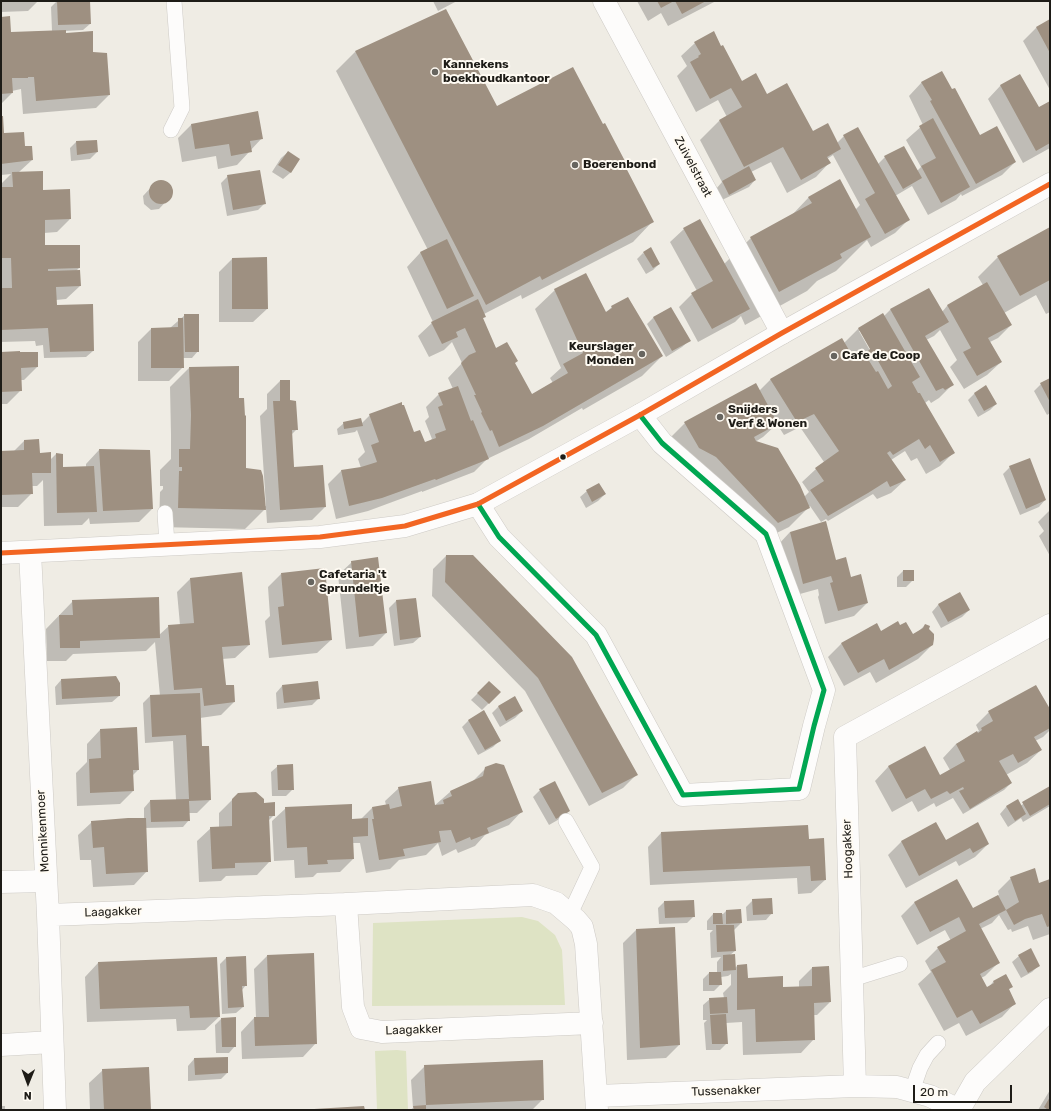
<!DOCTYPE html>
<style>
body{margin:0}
#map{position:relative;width:1051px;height:1111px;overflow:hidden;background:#efece4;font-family:Rubik,sans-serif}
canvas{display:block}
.frame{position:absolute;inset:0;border:2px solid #1e1c17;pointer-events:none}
.north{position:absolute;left:8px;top:1063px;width:40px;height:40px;-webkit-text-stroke:3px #fffbf3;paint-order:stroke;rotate:181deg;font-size:11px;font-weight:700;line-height:16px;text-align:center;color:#1e1c17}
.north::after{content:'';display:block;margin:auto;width:14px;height:18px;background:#1e1c17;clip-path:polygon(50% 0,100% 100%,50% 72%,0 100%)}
.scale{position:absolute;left:913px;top:1085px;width:99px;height:18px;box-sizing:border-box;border:2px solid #1e1c17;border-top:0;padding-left:5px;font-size:12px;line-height:14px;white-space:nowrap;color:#1e1c17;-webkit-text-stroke:3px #fffbf3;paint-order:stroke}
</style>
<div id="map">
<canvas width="1051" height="1111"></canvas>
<div class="frame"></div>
<div class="north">N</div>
<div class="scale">20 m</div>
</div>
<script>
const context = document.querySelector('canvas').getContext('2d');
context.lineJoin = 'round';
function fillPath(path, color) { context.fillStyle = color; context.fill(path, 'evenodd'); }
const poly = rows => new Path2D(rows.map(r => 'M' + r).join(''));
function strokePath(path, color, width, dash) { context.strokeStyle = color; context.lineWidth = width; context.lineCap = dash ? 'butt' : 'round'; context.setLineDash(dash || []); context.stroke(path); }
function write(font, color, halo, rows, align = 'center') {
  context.font = font + ' Rubik,sans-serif'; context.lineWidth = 4; context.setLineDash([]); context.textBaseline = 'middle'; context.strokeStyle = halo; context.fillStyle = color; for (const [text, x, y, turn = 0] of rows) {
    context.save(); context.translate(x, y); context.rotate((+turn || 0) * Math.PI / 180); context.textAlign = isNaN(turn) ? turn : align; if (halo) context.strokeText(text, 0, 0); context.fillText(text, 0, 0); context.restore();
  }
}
const green = poly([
 [522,917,538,921,555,935,562,950,565,1005,372,1006,373,923],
 [397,1050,406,1051,408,1110,377,1110,375,1051]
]);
const shadow = poly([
 [1,1,38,1,28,11,1,12],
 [57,1,89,1,90,24,83,30,65,31,65,34,92,53,109,95,96,108,23,114,21,89,12,91,12,93,1,104,1,18,10,33,52,31,51,7],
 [108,1,158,1,108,2],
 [433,1,457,1,438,11],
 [637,1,716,1,668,26,661,13,648,21],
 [1050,20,1050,90,1023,41,1036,28],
 [695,43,721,48,742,82,767,96,813,132,837,143,844,136,878,164,885,157,917,171,921,167,906,140,923,125,909,96,922,82,952,90,980,136,1015,162,1002,175,962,196,961,194,956,200,928,215,912,186,895,196,908,220,895,233,871,247,867,240,836,271,817,281,807,291,745,325,741,316,735,322,698,342,679,307,692,294,697,291,670,242,684,229,724,264,751,238,791,216,809,197,855,210,860,205,833,155,827,159,829,163,816,177,787,193,771,162,751,172,755,180,749,187,722,200,716,189,722,182,700,140,719,121,727,117,718,100,696,112,677,76,687,66,681,56],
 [355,52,497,107,623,165,652,222,633,242,522,299,521,295,484,314,485,316,482,319,496,349,514,363,532,395,553,383,550,378,561,368,535,309,555,290,605,313,612,307,662,356,642,376,583,410,582,408,529,439,487,459,474,472,422,492,422,491,368,511,336,519,328,484,341,471,361,468,358,459,365,452,357,430,355,432,338,435,337,429,344,423,361,424,370,415,413,434,424,443,429,441,432,439,425,421,429,417,426,407,439,394,453,389,448,378,462,363,452,342,444,350,429,357,418,336,433,322,407,267,420,253,428,250,336,71],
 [1001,85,1038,109,1050,102,1050,148,1023,163,988,99],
 [1,117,3,134,24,147,32,160,19,172,42,191,70,219,57,232,44,233,44,246,79,268,76,271,79,271,80,286,66,299,56,300,56,306,93,351,86,357,44,358,43,345,36,346,35,341,1,342,1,184,11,174,1,175],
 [191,125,262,138,237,165,218,169,216,156,182,162,178,138],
 [76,142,97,152,90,159,71,161,70,148],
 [288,152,299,159,290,173,283,179,272,172,281,158],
 [228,176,264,204,258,210,227,216,221,183],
 [164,181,170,187,172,195,159,209,151,210,144,204,143,196,156,182],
 [1050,228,1050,312,1046,314,1036,295,1004,313,1011,325,998,338,990,342,1001,362,987,375,964,389,950,367,957,360,940,330,934,336,926,340,952,385,939,398,931,403,929,400,925,403,953,453,940,466,926,474,917,458,911,461,905,451,891,460,905,480,891,493,877,499,873,494,828,521,826,519,821,522,810,506,789,527,758,542,665,443,685,423,759,391,771,379,844,343,858,329,883,314,884,316,890,310,928,289,942,312,947,306,983,285,978,277,998,257],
 [859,331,861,331,874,353,872,354],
 [777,424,784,435,800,427,824,462,816,469,802,482,809,492,804,497,755,442,763,437],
 [643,253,659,264,653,270,646,274,637,259],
 [232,259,267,309,253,322,219,322,219,272],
 [671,308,689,341,682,347,666,357,647,324,653,318],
 [185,315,198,351,192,358,183,358,183,367,169,381,138,381,138,342,151,329,170,328],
 [1,353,37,367,24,380,20,380,21,390,7,404,1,404],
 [189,368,238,399,245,469,264,506,266,506,260,416,267,409,267,394,280,381,289,401,297,429,291,435,294,469,325,507,312,520,267,523,266,508,245,529,159,527,160,492,163,489,163,486,160,486,160,470,171,459,171,435,170,387],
 [1050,379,1050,413,1047,415,1034,391,1041,384],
 [986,387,996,404,990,410,978,417,968,400,974,394],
 [24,441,39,454,50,460,56,454,62,455,62,468,86,467,86,464,99,450,152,509,139,522,90,524,89,518,82,525,44,526,43,480,37,486,31,486,32,493,18,507,1,507,1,452,14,451],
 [1010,467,1045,500,1039,507,1020,515,1003,474],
 [587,491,605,494,598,501,586,508,580,497],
 [1050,510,1050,556,1039,536,1044,531,1038,522],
 [790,532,836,561,867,603,854,616,825,624,818,597,819,595,818,589,789,597,777,546],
 [446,556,636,775,623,788,589,806,525,691,432,596,433,569],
 [352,562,386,633,373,646,346,649,338,575],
 [903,571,913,580,906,587,897,587,897,577],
 [241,573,249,645,235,658,222,659,225,686,234,702,221,715,200,718,201,747,210,800,197,813,189,813,189,820,183,827,145,828,147,871,134,885,93,887,91,860,80,860,78,835,92,822,144,819,144,808,150,801,176,800,173,741,145,743,143,703,150,696,160,696,155,642,146,651,73,654,66,661,47,661,46,629,73,601,159,635,169,626,180,625,177,592,190,579],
 [281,574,331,640,317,653,269,658,265,621,270,616,268,587],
 [960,594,969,610,962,617,941,628,932,612,938,605],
 [416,599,420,637,413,643,394,646,389,608,396,601],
 [877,624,881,632,900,626,912,635,919,631,925,625,932,645,918,659,876,683,870,672,844,686,828,657,841,644],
 [61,680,119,696,112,702,56,705,55,687],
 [489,682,500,692,482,710,471,700],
 [282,686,318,699,312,705,277,709,276,693],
 [514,698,522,711,515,718,500,727,492,713,498,707],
 [484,711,500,740,493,747,478,755,462,727,468,721],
 [989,712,1050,712,1050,730,1043,737,1035,741,1041,750,1027,763,1006,775,1011,783,1004,790,963,814,953,798,936,807,934,803,918,812,912,801,892,812,875,781,888,767,924,748,940,776,950,770,943,758,956,744,977,732,979,731,976,725],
 [136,728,138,770,133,775,133,791,120,804,77,806,76,773,87,762,87,744,100,730],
 [278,766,293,789,286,796,272,796,271,772],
 [486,768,522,811,509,825,485,835,475,846,458,853,456,849,442,856,438,843,426,855,399,860,390,869,366,873,360,843,353,843,353,859,340,872,317,873,313,877,295,878,294,860,274,861,272,821,286,808,352,820,361,819,372,808,386,805,385,801,399,788,434,806,450,792,472,782],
 [1050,787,1050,806,1023,822,1021,818,1008,827,1000,814,1006,807,1017,801,1020,806],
 [540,790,569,811,563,817,549,825,533,797],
 [232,800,263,804,274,815,268,821,270,861,257,875,226,876,221,881,199,882,197,841,211,828,219,828,219,813],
 [936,824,946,842,988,844,975,857,959,866,956,861,906,888,888,855,901,842],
 [661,833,808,840,825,880,811,893,798,894,797,878,650,885,648,847],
 [1011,878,1039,884,1050,880,1050,934,1033,940,1028,926,1012,932,1011,929,1008,930,999,915,992,923,980,929,998,963,985,976,981,978,987,989,993,982,1006,975,1012,986,1008,990,1015,1003,1002,1017,966,1036,959,1023,944,1031,918,984,931,972,925,961,938,948,951,941,945,930,917,945,901,916,914,903,972,910,999,895,998,891],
 [753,900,772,913,766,920,747,921,746,907],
 [664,902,694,916,687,923,659,924,658,908],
 [740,910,741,923,734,930,735,951,730,955,735,968,737,966,747,979,782,988,799,987,799,981,812,968,830,1002,817,1015,813,1015,814,1039,801,1053,743,1055,742,1022,726,1023,727,1043,720,1050,706,1050,704,1023,707,1020,703,1020,703,1005,710,999,724,998,723,993,731,985,731,974,728,976,721,977,721,984,714,991,703,991,703,979,709,973,717,973,717,962,721,957,711,958,710,933,713,930,707,930,707,921,713,914,723,914,726,911],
 [674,928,679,1045,666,1058,627,1060,623,943,636,930],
 [267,956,316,1043,303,1057,242,1059,241,1032,254,1018,256,1018,254,969],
 [1019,956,1039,965,1032,972,1021,978,1012,962],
 [226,958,246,985,242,990,243,1007,236,1013,222,1014,220,964],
 [98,963,219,1017,205,1030,177,1031,176,1019,87,1022,85,977],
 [221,1019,235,1046,229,1053,216,1053,215,1025],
 [194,1059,227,1073,221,1079,188,1081,188,1066],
 [425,1066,543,1099,532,1110,410,1110,413,1108,411,1080],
 [103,1070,150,1110,90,1110,89,1083],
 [1050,1090,1050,1110,1038,1110],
 [1,1106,5,1106,5,1110,1,1110]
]);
const building = poly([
 [57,1,90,1,91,24,58,25],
 [657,1,674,1,661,8],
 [675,1,706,1,682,14],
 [446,9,497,106,573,67,603,124,605,123,626,163,624,164,654,222,542,280,540,276,486,305,355,51],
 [10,16,11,32,66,30,66,33,93,31,93,52,107,53,110,95,36,101,34,77,28,77,28,78,12,78,13,93,1,94,1,17],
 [1050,19,1050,53,1036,27],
 [714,31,721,46,723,45,742,81,756,73,767,94,787,83,813,131,828,123,841,149,827,157,831,163,801,180,783,147,744,167,719,120,742,107,731,88,710,99,690,62,699,57,698,56,701,54,694,42],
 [942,71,952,89,955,88,980,135,997,126,1016,162,976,184,930,101,932,100,921,82],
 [1020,74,1039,107,1050,101,1050,143,1036,151,1000,85],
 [258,111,263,139,250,141,252,152,231,156,229,144,195,149,191,124],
 [1,116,3,116,4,133,24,132,25,146,32,146,33,160,1,164],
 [933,118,970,187,941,203,921,166,936,158,919,126],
 [858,127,910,220,885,234,865,199,875,193,843,135],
 [97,140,98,152,77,155,76,141],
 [904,146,922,178,903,189,884,156],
 [288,151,300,159,291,173,278,165],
 [749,166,756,180,729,195,722,181],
 [260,170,266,204,233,210,227,175],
 [43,171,43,190,70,189,71,219,45,220,45,245,80,245,80,268,48,269,48,271,80,270,81,286,56,287,57,305,93,304,94,351,50,352,48,328,1,330,1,288,12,288,11,258,1,258,1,187,13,187,12,172],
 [840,179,871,237,840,254,842,258,779,292,750,237,812,203,808,197],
 '149 192a12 12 0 1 1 24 0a12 12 0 1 1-24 0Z',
 [700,219,750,309,712,329,691,293,713,281,683,228],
 [1050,227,1050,280,1020,296,997,256],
 [447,239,474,296,447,309,420,252],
 [651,247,660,264,653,268,643,252],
 [267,257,268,309,232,309,232,258],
 [586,273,606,312,612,308,611,306,628,297,663,356,543,426,499,447,492,430,490,431,481,413,482,412,474,395,476,395,461,363,469,355,476,352,465,328,456,332,458,337,442,344,431,322,478,299,486,317,483,318,496,348,507,342,518,361,515,363,532,394,568,373,563,364,583,353,554,289],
 [987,282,1012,325,988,338,1002,362,977,376,963,352,971,348,947,305],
 [929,288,949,322,925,336,954,385,945,390,943,388,936,391,890,309],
 [671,307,691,341,672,351,653,317],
 [883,313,920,377,912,382,918,393,920,393,925,402,955,453,940,462,930,445,925,449,919,439,893,455,890,451,887,453,906,480,890,487,887,481,868,493,828,516,810,490,824,481,815,468,839,451,814,414,797,422,770,379,842,338,853,357,863,351,876,372,878,371,888,389,892,386,877,359,874,361,868,351,870,349,858,328],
 [184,314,199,314,199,352,185,352],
 [178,318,183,318,184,368,151,368,151,328,178,327],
 [20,351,20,352,38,352,38,367,21,368,22,391,1,392,1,352],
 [239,366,239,398,244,398,245,416,246,415,246,468,261,470,263,476,266,510,178,508,179,471,182,471,182,467,179,467,179,449,190,449,191,415,189,367],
 [1050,378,1050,402,1040,383],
 [280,380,290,380,290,400,296,401,298,430,292,430,294,467,323,465,326,507,280,510,273,401,280,401],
 [756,383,778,424,754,437,756,441,778,448,800,485,810,508,778,523,716,457,699,448,684,422],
 [986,385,997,404,984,411,974,393],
 [458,386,471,421,473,420,489,459,436,480,435,479,432,480,382,498,349,506,341,470,361,467,377,462,371,445,379,442,369,414,402,402,402,405,404,405,414,432,420,430,425,442,436,438,435,434,446,430,438,407,443,405,438,393],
 [361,418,363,426,344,429,343,422],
 [39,439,40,453,51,452,51,473,32,473,33,494,1,495,1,451,24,450,24,440],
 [99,449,150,450,153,509,103,511],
 [56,453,63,454,63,467,94,466,97,512,57,513],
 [1030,458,1046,500,1026,509,1009,466],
 [599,483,606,494,592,502,586,490],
 [826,521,836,560,846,557,851,577,861,574,868,603,838,611,830,583,833,582,831,576,803,584,790,532],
 [446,555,473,555,572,657,638,775,602,793,538,678,445,582],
 [378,557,387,633,359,637,351,561],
 [325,568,332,640,282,645,278,607,284,606,281,573],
 [903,570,914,570,914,581,903,581],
 [242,572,250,645,222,647,226,685,234,685,235,702,204,706,202,688,174,690,168,625,194,623,190,578],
 [960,592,970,610,948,622,938,604],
 [159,597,160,638,80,641,80,648,60,648,59,615,73,615,72,600],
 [416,598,421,637,400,640,396,600],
 [898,621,900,625,906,622,913,634,923,628,925,624,930,626,929,629,934,634,934,639,933,645,889,670,884,659,858,673,841,643,877,623,881,631],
 [116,676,120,683,120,696,62,699,61,679],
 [318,681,320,699,284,703,282,685],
 [489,681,501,692,489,704,477,693],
 [1036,685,1050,709,1050,728,1034,737,1042,750,1018,763,1013,754,999,761,1012,783,970,809,959,791,964,789,963,787,950,794,947,791,931,799,925,789,906,799,888,766,925,746,940,775,965,761,956,744,977,731,978,733,982,730,981,728,993,721,988,711],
 [200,693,202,746,209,746,211,800,189,801,190,821,151,822,150,800,189,799,186,735,152,737,150,695],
 [515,696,523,711,506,721,498,706],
 [484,710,501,741,485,750,468,720],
 [137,727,139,770,133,770,134,791,90,793,89,759,101,758,100,729],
 [496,763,504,765,523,812,487,828,489,833,471,840,470,837,456,843,451,830,439,831,441,842,403,849,405,856,379,860,372,819,374,819,372,807,389,804,390,809,402,806,398,787,431,781,435,805,444,804,443,800,452,796,450,791,483,776,485,767],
 [293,764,294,790,278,790,277,765],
 [555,781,570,811,556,819,539,789],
 [1050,786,1050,804,1030,816,1022,802],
 [256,792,264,799,264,803,275,802,275,816,269,816,271,862,235,863,235,868,212,869,210,827,232,826,232,799,238,793],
 [1018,799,1026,814,1015,821,1006,806],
 [352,804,352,819,368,818,368,836,353,837,354,859,327,860,328,864,308,865,307,847,287,848,285,807],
 [128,818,146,818,148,872,106,874,104,847,93,848,91,821],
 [936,822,946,840,978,822,989,844,973,853,970,848,919,876,901,841],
 [808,825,809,839,824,838,826,880,811,881,810,866,663,872,661,832],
 [1035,868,1039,883,1050,879,1050,926,1047,927,1042,914,1025,919,1014,925,1006,910,1019,902,1010,877],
 [957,879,973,908,998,895,1006,910,979,924,1000,963,980,974,987,987,994,983,993,981,1006,974,1013,987,1009,989,1016,1004,980,1024,972,1010,957,1018,931,970,946,962,937,947,966,931,959,917,930,932,914,902],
 [772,898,773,914,753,915,752,899],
 [694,900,695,917,665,918,664,901],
 [741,909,742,923,726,924,726,910],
 [713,913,722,913,723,924,713,924],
 [716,925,734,925,736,951,717,952],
 [675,927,680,1045,640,1048,636,929],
 [1031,948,1040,966,1028,973,1018,955],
 [314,953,317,1044,255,1046,254,1017,269,1017,267,955],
 [735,954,736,970,723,971,723,955],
 [246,956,247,986,242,986,244,1007,228,1008,226,957],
 [217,957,220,1017,190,1018,189,1006,100,1009,98,962],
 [747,964,748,978,783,976,783,987,812,986,812,967,829,966,831,1002,814,1003,815,1040,756,1042,755,1009,737,1010,737,965],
 [709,972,721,972,722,985,709,985],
 [727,997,728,1013,710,1014,709,998],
 [726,1014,728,1044,712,1044,710,1015],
 [236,1017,236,1047,222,1047,221,1018],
 [228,1057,228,1073,195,1075,194,1058],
 [543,1060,544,1100,426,1105,424,1065],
 [149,1067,151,1110,104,1110,102,1069],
 [1050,1097,1050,1110,1048,1110,1044,1107],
 [426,1105,426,1110,414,1110,413,1106],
 [364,1106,365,1110,314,1110,314,1109]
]);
const service = poly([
 [171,130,182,108,174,1],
 [165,513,167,545],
 [566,821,592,867,570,914],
 [852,979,900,964],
 [912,1091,920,1068,927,1055,938,1043]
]);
const minor = poly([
 [604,1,782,333],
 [478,504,499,537,596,635,683,795,799,789,814,726,824,690,766,534,662,443,640,415],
 [30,552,48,915,55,1110],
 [1,882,46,881],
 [346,904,353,1007,361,1028,382,1032,592,1023],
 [48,915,346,904,533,895,556,903,576,920,582,927,586,944,597,1110],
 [1,1045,52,1042],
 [597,1096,855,1086],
 [959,1110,930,1096,897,1087,855,1086,845,737,1050,625],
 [959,1110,975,1082,1050,1009]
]);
const tertiary = poly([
 [1,553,320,537,405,526,478,504,640,415,782,333,1050,184]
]);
const bus1 = poly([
 [478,504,499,537,596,635,683,795,799,789,814,726,824,690,766,534,662,443,640,415]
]);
const bus2 = poly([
 [1,553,320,537,405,526,478,504,640,415,782,333,1050,184]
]);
const markers = [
 [435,72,4,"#67655f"],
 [575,165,4,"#67655f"],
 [642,354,4,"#67655f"],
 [834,356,4,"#67655f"],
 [720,417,4,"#67655f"],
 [563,457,3.5,"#1e1c17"],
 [311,582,4,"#67655f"]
];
const poiNames = [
 ["Kannekens",443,65],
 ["boekhoudkantoor",443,79],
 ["Boerenbond",583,165],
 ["Keurslager",634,347,"right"],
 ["Monden",634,361,"right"],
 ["Cafe de Coop",842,356],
 ["Snijders",728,410],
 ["Verf & Wonen",728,424],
 ["Cafetaria 't",319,575],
 ["Sprundeltje",319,589]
];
const streetNames = [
 ["Zuivelstraat",693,167,62],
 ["Monnikenmoer",43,831,-93],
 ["Hoogakker",848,849,-92],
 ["Laagakker",113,912,-2],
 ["Laagakker",414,1030,-2],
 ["Tussenakker",726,1091,-2]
];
fillPath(green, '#dee3c4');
fillPath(shadow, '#0003');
fillPath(building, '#9e9081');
strokePath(service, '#cdcac5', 16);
strokePath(minor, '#cdcac5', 23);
strokePath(tertiary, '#cdcac5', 23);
strokePath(service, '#fdfcfb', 15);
strokePath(minor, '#fdfcfb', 22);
strokePath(tertiary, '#fdfcfb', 22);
strokePath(bus1, '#00a651', 5);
strokePath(bus2, '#f26522', 5);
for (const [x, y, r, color] of markers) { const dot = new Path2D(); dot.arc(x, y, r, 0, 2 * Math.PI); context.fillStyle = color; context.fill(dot); strokePath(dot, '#fffbf3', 1.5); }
write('bold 12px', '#1e1c17', '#fffbf3', poiNames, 'left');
write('12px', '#1e1c17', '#fffbf3', streetNames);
</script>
